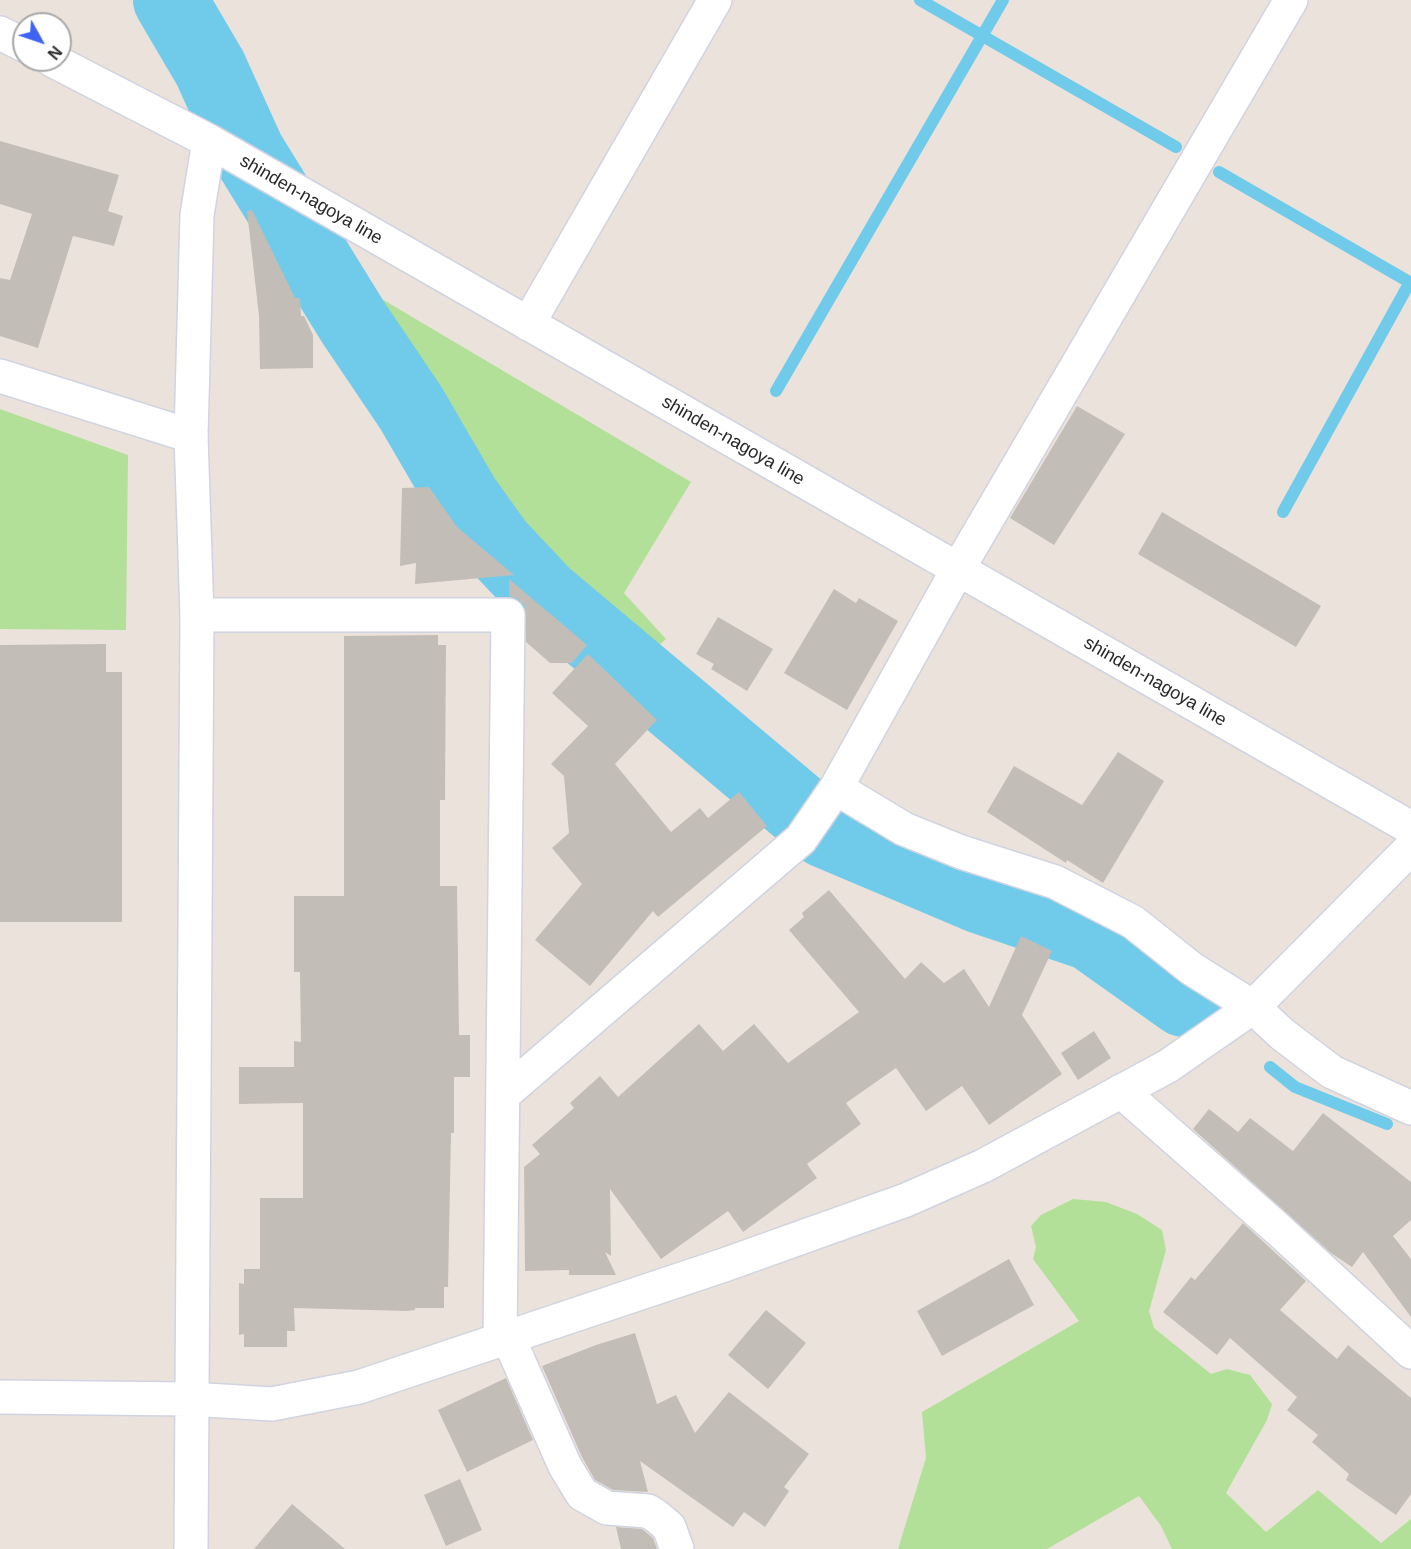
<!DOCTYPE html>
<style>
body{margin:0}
#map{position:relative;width:1411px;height:1549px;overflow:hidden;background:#ebe3db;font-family:Arial,sans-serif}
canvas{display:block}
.north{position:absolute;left:12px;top:12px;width:60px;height:60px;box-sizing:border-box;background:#fff;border:2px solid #a9a9a9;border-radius:50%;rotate:130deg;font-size:16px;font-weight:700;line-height:24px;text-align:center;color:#292929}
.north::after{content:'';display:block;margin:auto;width:21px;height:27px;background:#3f63f3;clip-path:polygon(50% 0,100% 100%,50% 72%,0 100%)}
</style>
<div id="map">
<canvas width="1411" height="1549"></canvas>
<div class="north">N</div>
</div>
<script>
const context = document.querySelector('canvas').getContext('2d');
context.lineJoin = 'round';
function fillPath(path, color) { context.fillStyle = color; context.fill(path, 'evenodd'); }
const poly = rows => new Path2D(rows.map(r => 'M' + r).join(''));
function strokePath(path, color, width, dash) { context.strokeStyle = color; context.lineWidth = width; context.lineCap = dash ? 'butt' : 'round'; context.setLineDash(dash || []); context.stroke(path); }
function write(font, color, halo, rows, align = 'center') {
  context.font = font + ' Arial,sans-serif'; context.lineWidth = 6; context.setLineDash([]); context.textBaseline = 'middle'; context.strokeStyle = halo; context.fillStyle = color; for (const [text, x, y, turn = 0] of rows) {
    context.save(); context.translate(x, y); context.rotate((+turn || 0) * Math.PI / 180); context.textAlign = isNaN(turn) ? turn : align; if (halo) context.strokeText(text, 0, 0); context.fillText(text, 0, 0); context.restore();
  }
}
const green = poly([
 [365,289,691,482,624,593,666,639,647,656,603,614,522,546,489,501,367,308],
 [0,409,128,455,126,630,0,629],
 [1073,1199,1106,1202,1137,1214,1162,1230,1166,1250,1149,1311,1154,1328,1211,1374,1227,1369,1250,1375,1272,1404,1267,1420,1226,1493,1266,1532,1318,1490,1381,1543,1411,1519,1411,1549,1172,1549,1161,1526,1139,1496,1047,1549,898,1549,926,1458,922,1412,1079,1321,1033,1259,1036,1247,1031,1226,1041,1215]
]);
const stream = poly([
 [920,0,1176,147],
 [1219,172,1411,283],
 [776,391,1003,0],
 [1283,512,1410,282],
 [1270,1067,1295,1087,1387,1124]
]);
const river = poly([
 [170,0,210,68,248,152,353,322,411,408,464,499,497,545,544,595,825,831,981,897,1091,934,1184,1000]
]);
const building = poly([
 [0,141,119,175,108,211,123,216,114,246,73,236,38,348,0,336,0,278,10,280,32,214,0,204],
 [252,210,295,298,300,298,301,316,304,316,313,335,313,368,260,369,259,316,247,211],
 [1077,406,1125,434,1054,545,1010,518],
 [429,487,457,527,514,575,415,584,416,563,400,566,402,488],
 [1162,512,1321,606,1296,647,1138,554],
 [509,579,587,645,572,663,550,663,526,642,525,606,518,599,509,596],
 [834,589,856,603,859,598,898,621,847,710,784,673],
 [718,617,773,649,747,691,711,669,714,664,696,654],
 [438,635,438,645,446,645,445,800,440,800,440,886,457,886,459,1035,470,1035,470,1077,454,1077,454,1133,451,1133,448,1287,444,1287,444,1308,415,1308,415,1310,406,1311,294,1308,295,1331,287,1331,287,1347,244,1347,244,1334,239,1335,239,1283,244,1284,244,1269,260,1269,260,1198,303,1198,303,1103,239,1104,239,1067,294,1067,294,1041,301,1042,300,972,294,972,294,896,344,896,344,636],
 [106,644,106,672,122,672,122,922,0,922,0,645],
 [588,654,657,720,615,764,671,832,700,808,708,818,739,792,767,826,658,917,653,911,590,986,535,940,582,884,552,848,569,833,564,776,551,764,588,726,552,693],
 [1118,752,1164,781,1103,883,1067,860,1066,863,987,812,1014,766,1082,805],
 [829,890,905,979,921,962,944,983,964,969,989,1007,1021,936,1052,951,1022,1015,1062,1074,989,1125,962,1086,926,1111,896,1068,846,1103,861,1124,807,1164,817,1178,743,1232,728,1211,661,1259,610,1189,611,1256,605,1252,616,1275,569,1275,569,1270,525,1271,524,1167,540,1154,532,1145,574,1108,570,1103,600,1076,618,1097,699,1024,723,1051,754,1024,788,1063,859,1012,789,930,804,917,802,913],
 [1094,1031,1111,1058,1078,1080,1061,1053],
 [1209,1109,1238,1132,1250,1118,1293,1151,1323,1113,1411,1182,1411,1220,1393,1236,1411,1259,1411,1317,1363,1252,1352,1267,1331,1253,1193,1129],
 [1243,1223,1306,1281,1280,1310,1337,1359,1348,1345,1411,1398,1411,1494,1396,1515,1346,1480,1349,1474,1312,1442,1318,1435,1287,1410,1297,1397,1230,1338,1217,1355,1163,1312,1191,1277,1195,1280],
 [1009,1259,1034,1305,942,1356,917,1311],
 [766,1310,806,1343,768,1389,728,1355],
 [635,1333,657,1404,676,1395,695,1433,729,1392,809,1454,784,1487,789,1491,765,1527,744,1512,733,1527,640,1461,648,1492,613,1490,595,1480,582,1457,542,1366,596,1345],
 [506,1378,533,1440,467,1472,438,1410],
 [460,1479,482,1530,446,1546,424,1495],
 [292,1504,345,1549,254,1549],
 [616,1527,642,1529,653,1538,657,1549,621,1549]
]);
const street = poly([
 [528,324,715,0],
 [0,376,191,436],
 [197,615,508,615,500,1340],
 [836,788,904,829,961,852,1055,882,1133,922,1192,969,1253,1007,1282,1034,1332,1072,1411,1108],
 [1121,1091,1279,1230,1411,1352],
 [503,1095,801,839,836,788,958,569,1291,0],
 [508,1337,565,1466,582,1494,607,1508,648,1511,656,1516,669,1527,677,1549]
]);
const secondary = poly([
 [0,33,24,45],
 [52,60,209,141,1411,828],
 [0,1397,190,1399,272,1404,359,1387,724,1265,906,1200,983,1166,1168,1066,1253,1007,1411,848],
 [191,1549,197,615,191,436,197,215,209,141]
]);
const streetNames = [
 ["shinden-nagoya line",311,200,30],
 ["shinden-nagoya line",733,441,30],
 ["shinden-nagoya line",1155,682,30]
];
fillPath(green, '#b2e098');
strokePath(stream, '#70cbea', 12);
strokePath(river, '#70cbea', 74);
fillPath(building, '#c3bdb7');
strokePath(street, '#d0d3e1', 36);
strokePath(secondary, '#d0d3e1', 36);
strokePath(street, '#fff', 33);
strokePath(secondary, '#fff', 33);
write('18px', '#292929', '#fff', streetNames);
</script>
